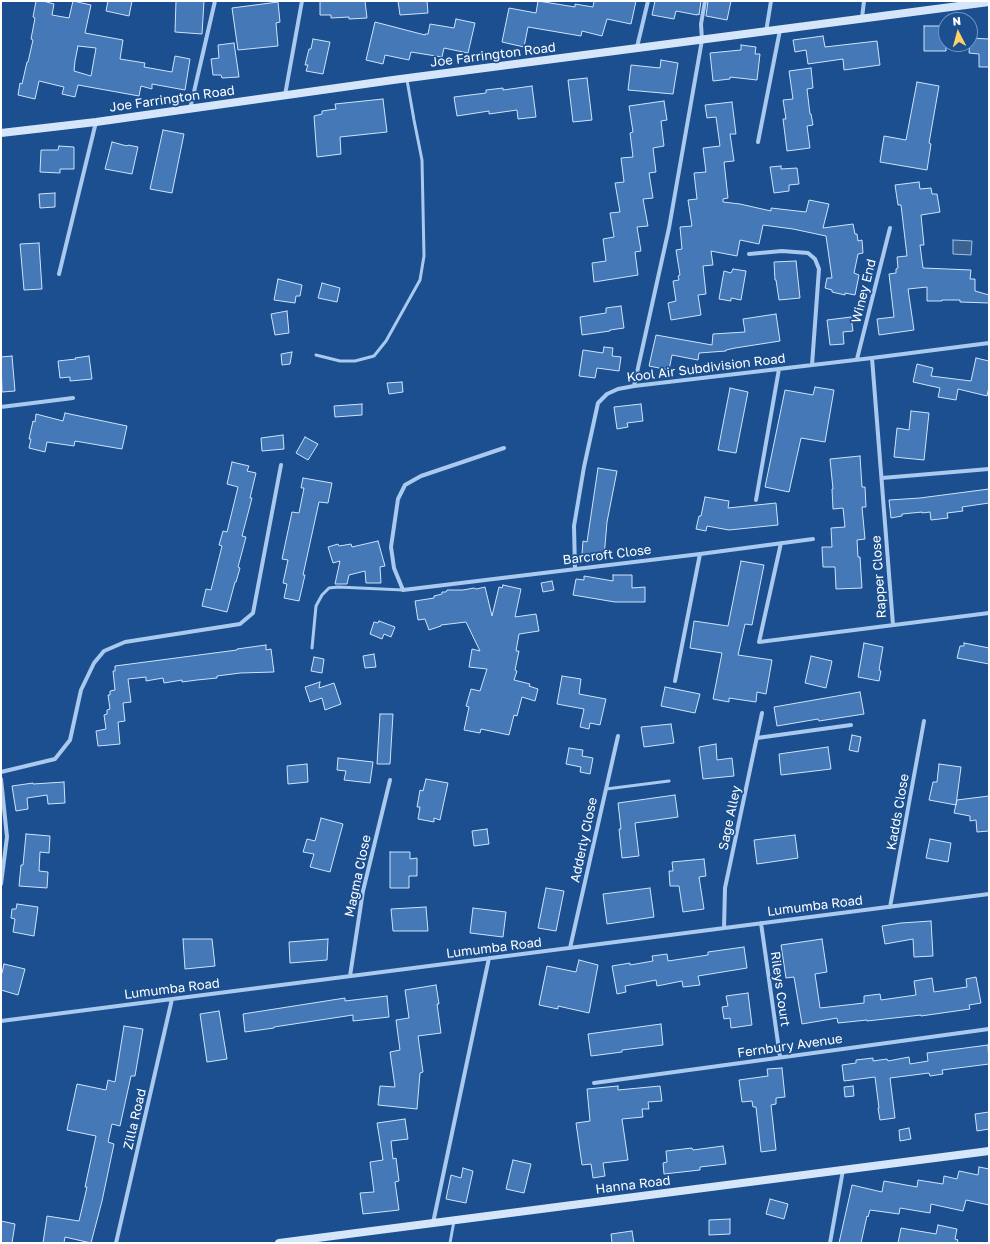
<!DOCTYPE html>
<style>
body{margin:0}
#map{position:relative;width:990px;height:1244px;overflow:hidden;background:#1b4f8f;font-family:"Golos Text",sans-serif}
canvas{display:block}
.frame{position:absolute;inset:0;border:2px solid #fff;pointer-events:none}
.north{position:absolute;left:938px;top:12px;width:40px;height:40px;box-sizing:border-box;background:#1b4f8f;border:1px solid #7695bc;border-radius:50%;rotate:354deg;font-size:11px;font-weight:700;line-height:16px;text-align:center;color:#fff}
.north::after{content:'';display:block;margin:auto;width:14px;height:18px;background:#ffd166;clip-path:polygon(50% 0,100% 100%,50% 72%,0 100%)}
</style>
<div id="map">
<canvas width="990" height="1244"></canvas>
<div class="frame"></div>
<div class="north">N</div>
</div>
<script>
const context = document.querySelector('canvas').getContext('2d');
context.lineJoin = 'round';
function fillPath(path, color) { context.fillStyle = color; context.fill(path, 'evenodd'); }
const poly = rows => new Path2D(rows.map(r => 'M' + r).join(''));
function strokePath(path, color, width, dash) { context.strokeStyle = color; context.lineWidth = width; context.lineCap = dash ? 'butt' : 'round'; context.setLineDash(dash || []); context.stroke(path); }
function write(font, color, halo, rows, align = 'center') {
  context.font = font + ' "Golos Text",sans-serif'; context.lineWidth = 3.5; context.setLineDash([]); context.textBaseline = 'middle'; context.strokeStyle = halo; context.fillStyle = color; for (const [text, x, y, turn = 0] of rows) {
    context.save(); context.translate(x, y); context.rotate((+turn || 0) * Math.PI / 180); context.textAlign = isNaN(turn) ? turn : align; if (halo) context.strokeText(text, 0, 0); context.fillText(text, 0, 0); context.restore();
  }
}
const water = poly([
 [953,240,972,241,971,255,953,254,953,240]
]);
const building = poly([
 [36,1,43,1,54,4,52,15,69,18,73,1,91,5,85,33,123,40,120,59,145,63,144,67,172,72,175,56,190,59,185,90,152,84,152,89,141,86,139,96,78,85,75,97,62,94,64,87,39,81,35,99,18,95,20,83,22,84,27,62,28,62,33,40,31,39,35,18,33,17,36,1],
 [78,46,96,48,91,76,74,71,75,61,78,46],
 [108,1,132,1,129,16,106,11,108,1],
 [176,1,204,1,202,34,175,32,176,1],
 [320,1,365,1,367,18,349,19,349,17,331,18,331,15,320,15,320,1],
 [398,1,427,1,428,13,400,15,398,1],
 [538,1,575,7,575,4,593,7,594,1,636,1,631,24,607,19,602,36,582,31,581,36,528,27,524,47,502,42,509,8,536,13,538,1],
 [655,1,701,1,699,15,697,14,697,15,676,11,674,19,652,15,655,1],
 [708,1,731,1,727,20,706,16,708,1],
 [278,2,280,22,276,23,278,46,238,50,232,8,278,2],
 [456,19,475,23,468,53,444,48,442,57,411,52,409,60,385,55,383,64,366,60,375,22,425,35,425,34,428,34,430,24,454,28,456,19],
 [924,26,946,26,946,51,924,51,924,26],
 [823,36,825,47,877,41,880,65,844,70,843,59,808,64,806,50,795,52,793,40,823,36],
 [970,38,989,39,989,67,979,67,979,54,969,53,970,38],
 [313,39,330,42,323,74,306,71,308,65,305,65,309,49,311,49,313,39],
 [234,43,239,77,222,78,221,75,213,75,211,59,219,58,218,45,234,43],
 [741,45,756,47,755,54,760,54,757,80,730,77,730,79,713,81,710,53,741,50,741,45],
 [661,60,678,63,673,94,628,90,631,65,660,68,661,60],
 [811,68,813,88,807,89,810,114,811,114,813,125,807,126,810,148,787,151,783,119,786,119,783,100,793,99,789,71,811,68],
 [587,78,592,120,573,122,568,80,587,78],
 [917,82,939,86,929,143,931,144,927,170,880,162,884,136,906,140,917,82],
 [532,86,536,117,518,119,517,110,489,114,489,111,457,116,454,97,486,93,486,90,503,88,503,90,532,86],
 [383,99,387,132,340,137,341,154,317,157,314,116,322,114,322,111,336,109,335,104,383,99],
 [664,101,667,120,661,121,664,146,653,148,656,172,649,173,653,198,643,199,648,226,637,227,641,251,635,252,638,275,594,282,592,263,606,261,603,239,614,237,610,213,620,212,615,183,624,182,621,158,633,157,630,133,633,132,629,106,664,101],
 [732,102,736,134,730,134,734,161,724,162,728,198,723,199,723,202,740,204,771,211,771,208,806,212,809,200,829,204,823,228,853,224,855,234,857,234,858,241,862,240,863,253,858,254,854,273,859,275,855,295,845,293,845,295,832,292,832,290,825,288,827,278,832,278,826,236,793,229,763,225,759,244,740,240,737,256,711,251,713,265,703,266,706,294,698,295,701,315,671,320,668,303,676,301,673,281,679,280,678,276,680,275,676,250,682,249,680,227,692,226,688,200,697,199,694,173,706,172,703,148,720,146,716,117,707,118,705,105,732,102],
 [163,130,184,134,172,193,150,189,163,130],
 [112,142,127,146,128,145,138,147,132,174,105,169,112,142],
 [59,146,74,147,74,169,60,169,60,173,40,172,41,150,58,150,59,146],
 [781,166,781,169,797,168,799,184,789,185,789,191,774,193,770,167,781,166],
 [919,182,920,189,931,188,932,194,937,194,940,212,921,215,924,245,920,245,923,268,971,270,970,279,975,279,975,291,989,295,989,303,960,302,960,300,942,300,942,301,927,301,927,287,908,289,914,330,879,335,877,319,894,317,889,274,896,273,896,269,898,268,897,257,907,256,901,205,898,205,895,185,919,182],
 [55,193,55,207,40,208,39,194,55,193],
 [39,243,42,289,24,290,20,244,39,243],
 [796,261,800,298,779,300,776,280,775,280,774,262,796,261],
 [733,269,746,271,741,300,731,298,731,301,719,299,724,271,731,273,733,269],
 [278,279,302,285,300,296,296,296,295,303,274,300,278,279],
 [322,283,340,288,337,302,318,298,322,283],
 [621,306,624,328,610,330,610,331,582,335,580,317,606,313,606,308,621,306],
 [287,311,289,333,275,335,271,314,287,311],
 [776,314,780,341,735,348,726,350,726,351,699,353,698,360,672,355,669,370,649,366,656,335,712,345,713,334,745,332,743,319,776,314],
 [851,317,853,331,843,332,844,344,830,345,827,320,851,317],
 [604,347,613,348,612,356,621,357,619,371,597,368,595,378,579,376,583,350,603,353,604,347],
 [292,352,290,364,282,365,281,354,292,352],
 [12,356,15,391,2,392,1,357,12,356],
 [89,356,92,379,70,381,70,377,60,378,58,361,76,359,75,358,89,356],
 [976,358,989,361,989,387,987,396,958,389,956,400,938,397,940,388,913,382,917,364,933,368,931,376,971,381,976,358],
 [402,382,403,392,389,394,387,383,402,382],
 [815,387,834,390,825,442,801,438,789,492,765,487,785,390,813,395,815,387],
 [730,388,748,392,736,453,718,450,730,388],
 [362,404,362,415,335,417,334,406,362,404],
 [641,404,643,421,627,423,628,427,617,429,614,407,641,404],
 [911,411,929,413,924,460,894,457,897,428,909,430,911,411],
 [65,413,127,426,122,449,75,441,74,446,47,442,45,452,29,448,31,439,29,439,33,421,35,422,36,414,63,421,65,413],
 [283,435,284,449,262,451,261,438,283,435],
 [305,437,318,444,308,460,296,453,305,437],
 [860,456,862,487,865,487,866,507,862,507,865,539,857,540,858,557,860,557,862,588,836,589,835,567,823,567,822,547,832,547,831,528,845,527,843,508,833,509,832,489,833,489,830,459,860,456],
 [232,462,249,466,247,471,256,473,250,498,252,498,242,536,246,537,238,567,240,568,236,582,235,582,227,612,202,606,206,589,211,590,222,546,219,545,223,531,227,532,238,487,227,484,232,462],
 [598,468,617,471,607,522,604,557,582,554,583,541,587,542,598,468],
 [303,478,332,483,328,503,319,502,303,575,305,575,299,601,284,598,287,584,283,583,288,560,282,559,292,512,299,513,304,488,301,488,303,478],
 [989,489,989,503,962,507,963,511,947,513,948,518,931,520,930,512,922,513,922,512,902,514,902,516,891,518,889,500,920,498,989,489],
 [705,497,729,501,728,508,776,503,778,525,729,530,707,526,706,531,696,529,699,516,701,516,705,497],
 [378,541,385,566,380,567,381,583,366,583,365,571,349,575,347,584,335,584,340,561,333,563,328,547,338,544,339,546,351,544,352,547,378,541],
 [741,561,764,565,752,625,745,624,738,655,772,660,766,694,757,692,756,702,729,698,729,702,713,699,722,653,690,648,694,621,728,626,741,561],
 [613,575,632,575,632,588,645,587,645,602,615,602,573,595,576,579,584,580,584,576,613,581,613,575],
 [552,581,554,590,543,592,541,583,552,581],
 [503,585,521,589,515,617,536,614,539,631,519,634,516,651,519,651,515,670,517,671,514,680,530,684,529,686,538,689,535,701,522,697,517,716,514,715,509,735,481,729,480,733,464,730,469,707,466,706,471,689,480,691,487,669,469,667,472,649,480,651,466,622,441,625,441,626,429,630,425,619,418,620,415,601,434,598,434,596,442,594,442,592,446,592,447,590,463,590,474,588,476,589,485,587,492,616,499,587,502,588,503,585],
 [379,621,395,627,391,637,384,634,382,639,370,634,374,622,378,623,379,621],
 [864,643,883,647,879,670,881,671,879,681,858,677,864,643],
 [964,643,989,648,989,664,957,658,960,646,964,646,964,643],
 [266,645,266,650,271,649,274,672,240,673,217,676,217,678,197,680,182,682,182,680,164,683,163,678,146,681,146,677,128,679,131,702,123,703,125,721,118,722,120,744,98,746,96,731,106,729,104,715,107,714,107,710,110,709,108,695,110,695,110,691,115,690,113,671,115,671,115,666,237,650,237,649,266,645],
 [374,654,376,667,365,668,363,656,374,654],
 [811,656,832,661,826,688,805,683,811,656],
 [314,657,324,659,322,673,311,671,314,657],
 [562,676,581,679,579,694,606,699,600,725,590,723,589,729,580,727,584,709,557,704,562,676],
 [320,682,319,688,334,683,341,704,325,710,322,698,310,702,305,687,320,682],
 [665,687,700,694,695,713,661,706,665,687],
 [860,692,864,714,819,721,818,719,777,726,774,707,860,692],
 [380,714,393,714,390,764,377,764,380,714],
 [671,724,674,743,644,747,641,727,671,724],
 [852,735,861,737,858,752,849,750,852,735],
 [716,744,717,760,732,758,734,776,703,779,699,747,716,744],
 [828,747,831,769,781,775,779,754,828,747],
 [569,748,583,750,582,756,593,758,590,774,580,772,581,767,566,764,569,748],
 [338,758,373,762,370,783,344,780,346,771,337,770,338,758],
 [307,764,308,782,288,784,287,766,307,764],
 [939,764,961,767,956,805,929,800,933,782,937,782,939,764],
 [426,779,448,783,440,820,434,818,434,822,418,819,420,807,417,807,420,790,423,791,426,779],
 [64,782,65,803,48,804,47,795,27,798,28,809,16,811,12,786,33,783,33,784,64,782],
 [675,795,678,817,635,823,639,856,622,858,619,829,621,829,618,803,675,795],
 [989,796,989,831,977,832,976,820,970,821,970,816,954,813,957,800,989,796],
 [321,818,343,824,330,872,310,867,314,854,303,852,307,839,315,841,321,818],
 [487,829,489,844,474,846,472,831,487,829],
 [26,834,50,836,49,853,40,852,39,871,48,872,47,888,19,886,21,865,23,865,26,834],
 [795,835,798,858,757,864,754,840,795,835],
 [930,839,951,843,948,862,926,858,930,839],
 [390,852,410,852,410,859,417,858,417,876,409,876,409,888,390,888,390,852],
 [704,859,706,876,699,877,704,909,683,912,679,886,670,886,669,871,673,871,672,862,704,859],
 [546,888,564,891,556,931,538,928,546,888],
 [650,888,654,917,607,924,603,894,650,888],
 [17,904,38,907,34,936,13,932,15,919,11,918,12,909,16,909,17,904],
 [426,907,428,931,393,931,391,909,426,907],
 [473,908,506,912,503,937,470,933,473,908],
 [931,921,933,956,914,957,913,939,885,944,882,926,901,923,931,921],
 [183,939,212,939,215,966,185,969,183,939],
 [328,939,327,960,290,963,289,942,328,939],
 [822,939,827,972,815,974,820,1008,864,1003,864,996,880,994,881,1000,916,995,914,981,932,978,934,992,967,987,966,979,976,977,981,1003,969,1005,970,1009,921,1016,921,1015,867,1021,867,1020,838,1023,837,1018,802,1024,794,977,786,978,781,945,822,939],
 [744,947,747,968,698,976,700,985,683,987,682,981,657,986,656,980,625,986,626,992,617,994,612,966,630,963,630,965,653,961,652,956,667,954,668,961,708,955,708,952,744,947],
 [579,960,598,965,589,1013,558,1006,558,1009,539,1005,547,966,576,972,579,960],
 [4,964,25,969,18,995,1,990,1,977,4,964],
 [436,985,439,1004,437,1004,441,1033,418,1036,423,1072,420,1073,417,1109,378,1105,380,1086,395,1087,390,1052,400,1050,396,1020,409,1018,405,990,436,985],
 [748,993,752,1025,731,1028,730,1018,724,1019,722,1007,728,1006,726,996,748,993],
 [387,996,389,1017,353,1021,353,1015,274,1027,274,1028,245,1032,243,1014,345,998,345,1001,387,996],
 [219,1011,227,1059,207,1062,200,1014,219,1011],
 [661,1024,663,1045,622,1050,622,1052,591,1056,588,1034,661,1024],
 [124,1026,143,1029,135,1076,131,1076,120,1126,112,1124,108,1142,114,1144,102,1201,91,1243,65,1237,64,1243,43,1243,47,1216,79,1221,87,1187,85,1187,96,1136,67,1130,77,1084,106,1090,108,1080,115,1082,124,1026],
 [988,1045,989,1064,942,1070,943,1074,930,1076,929,1073,890,1078,895,1118,880,1120,878,1108,879,1108,875,1077,844,1081,842,1065,856,1063,856,1060,873,1058,873,1061,887,1059,888,1061,909,1057,910,1064,928,1061,927,1053,988,1045],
 [782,1068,785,1097,776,1098,776,1104,771,1105,776,1150,761,1152,756,1107,753,1107,752,1101,742,1102,739,1080,768,1076,767,1069,782,1068],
 [618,1086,618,1090,660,1086,662,1101,648,1102,649,1109,642,1109,643,1117,622,1119,628,1160,603,1163,605,1176,593,1178,591,1164,582,1165,576,1123,590,1121,587,1089,618,1086],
 [853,1086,854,1096,845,1097,844,1087,853,1086],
 [989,1112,989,1129,977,1131,975,1114,989,1112],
 [405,1119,408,1139,391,1141,393,1159,396,1158,399,1181,395,1182,399,1210,363,1214,360,1193,374,1192,370,1162,383,1160,377,1123,405,1119],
 [909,1128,911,1139,900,1141,899,1130,909,1128],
 [723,1146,726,1164,700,1167,700,1170,664,1174,663,1163,667,1162,666,1151,692,1148,693,1150,723,1146],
 [513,1160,531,1164,524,1193,506,1189,513,1160],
 [979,1167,989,1169,989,1205,966,1200,963,1211,931,1204,930,1213,900,1208,899,1214,870,1210,868,1217,867,1216,861,1243,839,1243,852,1185,882,1192,884,1181,917,1187,918,1180,943,1184,944,1176,957,1179,959,1171,978,1175,979,1167],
 [463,1168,473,1171,466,1203,446,1199,451,1175,461,1178,463,1168],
 [770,1199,788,1204,784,1219,766,1214,770,1199],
 [730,1219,730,1234,709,1235,709,1220,730,1219],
 [1,1221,15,1224,12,1243,1,1243,1,1221],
 [938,1225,957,1229,955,1239,958,1240,957,1243,898,1243,901,1228,936,1234,938,1225],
 [632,1231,634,1243,612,1243,611,1234,632,1231]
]);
const lane = poly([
 [316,355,340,361,355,361,374,356,386,341,420,280,424,256,422,160,414,120,407,80],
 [312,648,316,606,322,595,329,588,338,587,403,590],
 [606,789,669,781],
 [450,1243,454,1221]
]);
const street = poly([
 [862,18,864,1],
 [766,32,771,1],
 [637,47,648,1],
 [285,95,302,1],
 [190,109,215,1],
 [758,142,780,30],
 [749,254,782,251,808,253,815,259,819,269,812,365],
 [59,274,96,122],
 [872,358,893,625],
 [857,359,890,228],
 [634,386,669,228,702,40,701,24,705,1],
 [1,407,73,398],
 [504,448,421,476,405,485,398,499,391,547,394,568,403,590,700,554,813,539],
 [882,478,989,469],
 [756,500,779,369],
 [781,543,759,642,989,613],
 [575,569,574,526,584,467,598,403,607,394,618,389,634,386,872,358,989,343],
 [675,681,700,554],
 [757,738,851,725],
 [1,772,55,759,70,740,81,690,94,663,104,651,125,642,240,624,253,613,281,465],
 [1,779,7,837,1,884],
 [890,907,924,721],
 [761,923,780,1057],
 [724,928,725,888,762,713],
 [570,948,618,736],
 [350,976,363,891,390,780],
 [1,1021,989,894],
 [594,1083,989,1029],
 [433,1223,489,958],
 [116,1243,172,999],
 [830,1243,843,1170]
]);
const secondary = poly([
 [1,133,96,122,393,80,989,2],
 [279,1243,989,1151]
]);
const streetNames = [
 ["Joe Farrington Road",493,55,-7],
 ["Joe Farrington Road",172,99,-8],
 ["Winey End",864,291,-76],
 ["Kool Air Subdivision Road",706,368,-7],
 ["Barcroft Close",607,555,-7],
 ["Rapper Close",879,577,-94],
 ["Kadds Close",898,812,-80],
 ["Sage Alley",730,818,-78],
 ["Adderly Close",584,840,-78],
 ["Magma Close",358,876,-78],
 ["Lumumba Road",815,906,-7],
 ["Lumumba Road",494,948,-7],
 ["Lumumba Road",172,989,-7],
 ["Rileys Court",780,989,82],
 ["Fernbury Avenue",790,1046,-8],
 ["Zilla Road",135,1119,-77],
 ["Hanna Road",633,1185,-7]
];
fillPath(water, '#3c6290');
strokePath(water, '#9cc4f0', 1);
fillPath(building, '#4478b7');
strokePath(building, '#cfe3fa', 1);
strokePath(lane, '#a9c9ee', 3);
strokePath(street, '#a9c9ee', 4);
strokePath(secondary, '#d6e6fa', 8);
write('13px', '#fff', '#1b4f8f', streetNames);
</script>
